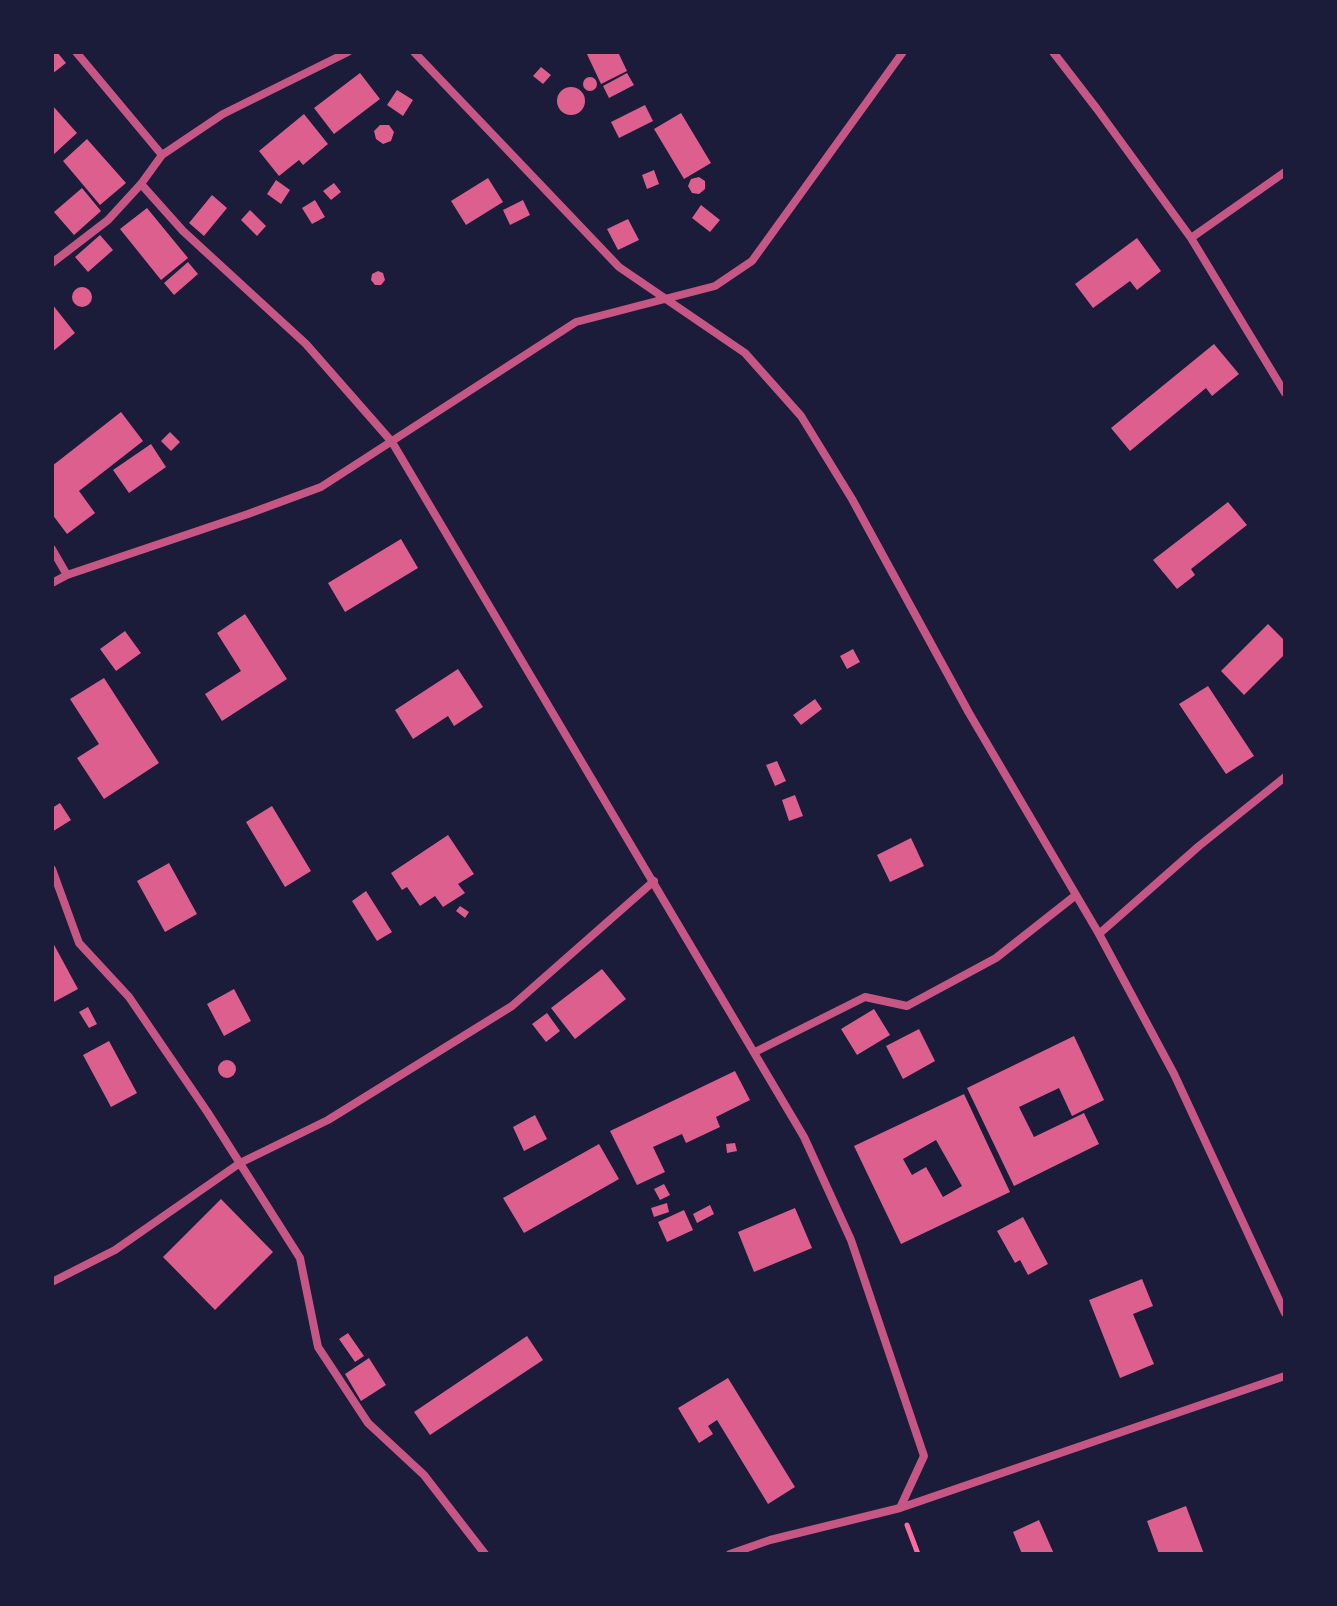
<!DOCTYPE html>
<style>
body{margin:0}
#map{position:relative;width:1337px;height:1606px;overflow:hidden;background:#1b1b3a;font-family:"Sofia Sans Condensed",sans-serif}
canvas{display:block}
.frame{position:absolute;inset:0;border:54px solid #1b1b3a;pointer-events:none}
</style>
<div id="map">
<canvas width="1337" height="1606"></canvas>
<div class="frame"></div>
</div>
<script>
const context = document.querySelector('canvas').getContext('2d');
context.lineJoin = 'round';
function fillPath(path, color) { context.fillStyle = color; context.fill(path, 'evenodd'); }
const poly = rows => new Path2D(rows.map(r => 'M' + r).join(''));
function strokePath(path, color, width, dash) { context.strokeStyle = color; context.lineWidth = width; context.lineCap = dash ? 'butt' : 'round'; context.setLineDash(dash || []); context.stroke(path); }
const building = poly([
 [52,52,57,52,66,63,52,74],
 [586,52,618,52,627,71,601,84],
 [541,67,551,75,543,84,533,76],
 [360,73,380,99,334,134,314,108],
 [627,73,634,85,609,98,603,86],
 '583 84a7 7 0 1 1 14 0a7 7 0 1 1-14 0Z',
 '557 101a14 14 0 1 1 28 0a14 14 0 1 1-28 0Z',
 [397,90,413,100,403,116,387,105],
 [52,105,77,133,52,156],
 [645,105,653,121,619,138,611,122],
 [681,113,711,163,684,179,654,129],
 [304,114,328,144,303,165,299,160,279,176,259,151],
 [380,125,389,125,394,132,391,141,383,144,376,139,374,131],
 [87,139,126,183,100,205,63,161],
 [654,170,659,184,647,189,642,175],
 [699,177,705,181,705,189,699,194,692,193,688,186,691,179],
 [488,178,503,202,466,225,451,201],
 [276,180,290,190,281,204,267,194],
 [334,183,341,192,331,200,323,191],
 [82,188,101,211,74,235,54,212],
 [212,195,227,208,204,236,189,223],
 [315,200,325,217,312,224,302,208],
 [523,200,530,215,510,225,503,210],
 [701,205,720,220,710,232,692,218],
 [147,208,188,258,161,280,120,229],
 [250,210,266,226,257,236,241,220],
 [628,219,639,240,618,250,607,229],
 [100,235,113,250,88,272,75,257],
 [1137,238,1161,271,1137,290,1130,281,1093,308,1075,284],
 [188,262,198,274,174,295,164,283],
 [378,271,383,273,385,280,381,285,375,285,371,280,372,274],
 '72 297a10 10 0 1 1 20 0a10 10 0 1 1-20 0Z',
 [52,304,75,333,52,352],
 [1214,344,1239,374,1212,396,1206,388,1130,451,1111,428],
 [121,412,143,441,79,491,95,513,67,534,52,514,52,466],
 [170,432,180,442,171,451,161,441],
 [151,444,166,467,129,493,113,470],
 [1228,502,1247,525,1191,569,1195,575,1177,589,1153,560],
 [401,539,418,568,345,612,328,583],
 [245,614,287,679,222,721,205,694,241,671,217,633],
 [1268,624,1285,641,1285,654,1244,695,1221,671],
 [125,631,141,653,116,671,100,649],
 [853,649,860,662,847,669,840,656],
 [458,669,483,707,454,726,448,716,413,739,395,710],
 [104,678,159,763,104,799,77,758,99,744,70,699],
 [1208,686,1254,756,1226,774,1179,704],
 [815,699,822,709,801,725,793,715],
 [777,761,786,781,775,786,766,765],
 [795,795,803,816,789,821,782,800],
 [60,803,71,820,52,832,52,808],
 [272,806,311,871,285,887,246,822],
 [448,835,474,874,458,884,465,893,443,907,435,896,420,906,407,887,402,890,391,873],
 [911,838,924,866,890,882,877,855],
 [169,863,197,914,165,932,137,881],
 [366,891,392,932,377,941,352,901],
 [460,906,469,912,465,918,456,911],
 [52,941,78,989,52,1003],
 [602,969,626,999,575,1039,551,1008],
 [234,989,251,1021,224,1036,207,1004],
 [88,1007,97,1024,89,1028,79,1012],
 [874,1009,890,1035,857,1055,841,1029],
 [547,1013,560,1031,546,1042,532,1024],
 [919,1029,935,1061,903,1079,886,1046],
 [1074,1036,1104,1100,1072,1116,1059,1088,1019,1107,1034,1137,1084,1113,1099,1144,1014,1186,967,1088],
 [109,1041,137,1093,111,1107,83,1055],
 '218 1069a9 9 0 1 1 18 0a9 9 0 1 1-18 0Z',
 [735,1071,750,1100,716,1117,720,1127,686,1143,682,1134,653,1147,665,1172,637,1185,610,1131],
 [964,1094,1010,1192,901,1244,854,1146],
 [936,1140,962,1186,943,1197,926,1167,912,1175,903,1159],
 [535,1115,547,1139,524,1151,513,1127],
 [735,1143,737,1151,727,1153,726,1144],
 [599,1144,619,1179,524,1233,503,1198],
 [664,1184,670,1195,660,1200,654,1189],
 [221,1199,273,1252,215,1310,163,1257],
 [667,1203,669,1212,654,1217,651,1208],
 [710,1205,714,1214,697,1223,693,1214],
 [795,1208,812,1248,754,1272,738,1232],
 [684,1210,693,1230,667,1242,658,1222],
 [1023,1217,1048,1264,1028,1275,1020,1260,1015,1263,997,1231],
 [1142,1279,1153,1306,1133,1314,1154,1364,1120,1378,1089,1300],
 [348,1333,364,1356,355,1362,339,1339],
 [527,1336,543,1360,430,1435,414,1412],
 [369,1358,386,1385,361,1401,345,1374],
 [728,1378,795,1487,768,1504,717,1420,708,1426,713,1434,699,1443,678,1408],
 [1186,1506,1204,1554,1159,1554,1147,1521],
 [1039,1520,1054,1554,1022,1554,1013,1532]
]);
const path = poly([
 [907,1525,918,1554]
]);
const minor = poly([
 [76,52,162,155],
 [414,52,619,267,745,353,801,416,852,499,969,713,1099,934,1174,1074,1285,1313],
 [1053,52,1097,109,1191,238,1285,393],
 [141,184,183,231,306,344,392,442,804,1137,851,1240,924,1456,900,1508],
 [1191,238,1285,172],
 [52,263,108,220,141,184,162,155,223,114,348,52],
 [52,549,67,575],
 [52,583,67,575,248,514,321,487,576,322,715,286,752,261,903,52],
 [52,869,79,943,129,997,208,1113,300,1258,318,1347,368,1423,424,1475,485,1554],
 [1099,934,1199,846,1285,777],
 [755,1052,865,997,907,1006,996,958,1076,895],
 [52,1282,115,1250,240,1163,328,1120,512,1006,654,881],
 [730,1554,770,1540,900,1508,1285,1376]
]);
fillPath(building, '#dd5f8e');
strokePath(path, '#ff6b9d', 5);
strokePath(minor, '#c65784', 8);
</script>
